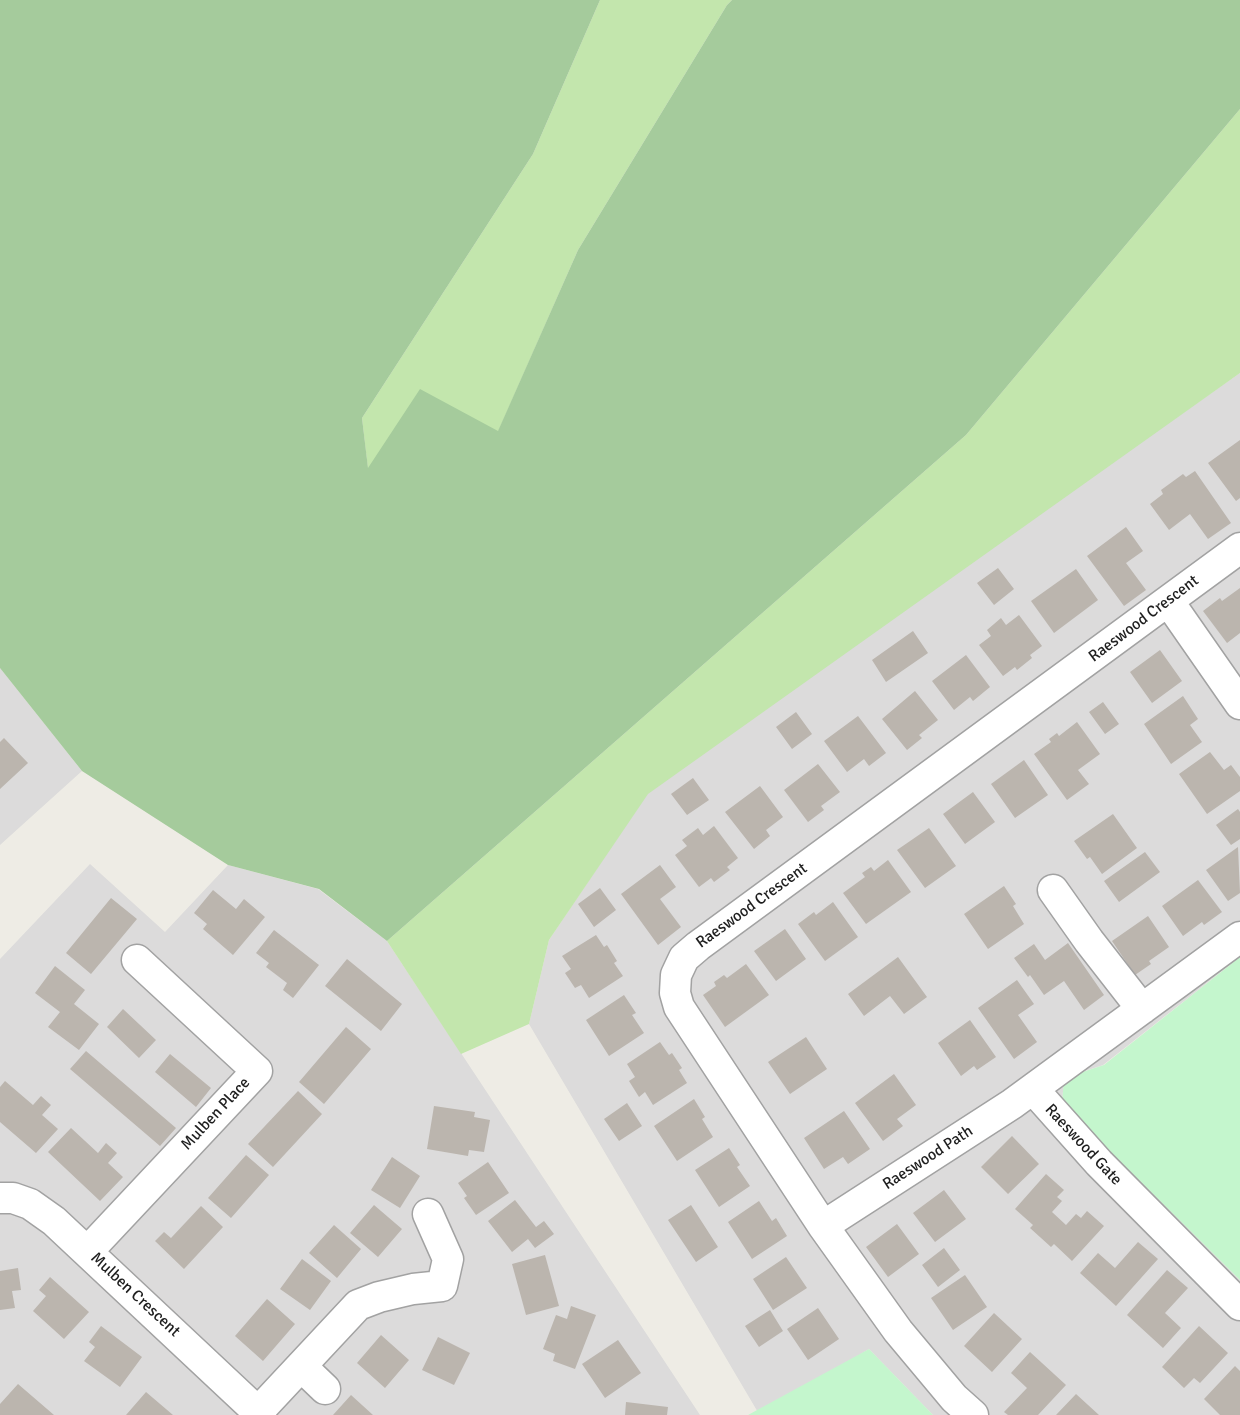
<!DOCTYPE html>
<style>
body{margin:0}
canvas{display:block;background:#eeece5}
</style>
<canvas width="1240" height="1415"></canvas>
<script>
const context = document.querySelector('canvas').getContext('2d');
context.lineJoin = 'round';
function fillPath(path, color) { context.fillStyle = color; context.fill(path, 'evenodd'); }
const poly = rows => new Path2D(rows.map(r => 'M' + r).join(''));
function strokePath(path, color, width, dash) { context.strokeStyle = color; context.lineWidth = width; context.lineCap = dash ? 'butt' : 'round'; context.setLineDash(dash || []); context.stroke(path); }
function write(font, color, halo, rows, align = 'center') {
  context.font = font + ' Signika,sans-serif'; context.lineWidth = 4.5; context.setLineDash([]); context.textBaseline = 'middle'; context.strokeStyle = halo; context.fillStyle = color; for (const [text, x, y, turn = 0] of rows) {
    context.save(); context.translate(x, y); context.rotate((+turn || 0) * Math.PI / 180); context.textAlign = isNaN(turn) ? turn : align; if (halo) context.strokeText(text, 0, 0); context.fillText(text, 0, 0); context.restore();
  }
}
const residential = poly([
 [1240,373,1240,957,1103,1065,1064,1078,1062,1104,1240,1280,1240,1415,933,1415,869,1349,759,1414,529,1024,549,940,647,794,884,621],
 [0,668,82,771,0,845],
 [90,864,165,932,228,865,318,889,387,941,700,1415,0,1415,0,959]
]);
const grass = poly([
 [600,0,732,0,727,5,578,250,498,432,368,469,362,418,533,154],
 [1240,109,1240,373,648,794,549,940,529,1024,461,1054,387,941,966,435]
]);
const forest = poly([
 [0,0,600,0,533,154,362,418,368,468,420,389,498,431,578,250,727,5,732,0,1240,0,1240,109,966,435,387,941,319,889,228,865,82,771,0,668]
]);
const park = poly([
 [1240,957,1240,1280,1062,1104,1064,1078,1104,1065],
 [869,1349,933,1415,748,1415]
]);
const building = poly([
 [1240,440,1240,498,1236,501,1208,463],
 [1195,471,1231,523,1208,539,1190,514,1169,530,1150,504,1163,494,1161,490,1183,474,1186,477],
 [1126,527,1143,551,1126,563,1146,590,1124,606,1087,556],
 [998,568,1014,589,994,605,977,583],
 [1076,569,1098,600,1054,633,1031,601],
 [1240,588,1240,633,1227,643,1203,611,1220,598,1222,601],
 [1019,615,1042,646,1030,655,1032,658,1017,670,1015,667,1003,676,979,645,991,636,987,630,1001,618,1006,625],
 [913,631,928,653,886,682,872,660],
 [1160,650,1182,681,1152,703,1130,672],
 [966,655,990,687,973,701,970,697,954,710,932,681],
 [915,691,938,720,919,735,922,738,907,750,882,719],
 [1183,696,1198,719,1190,725,1202,742,1171,764,1144,724],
 [1103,702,1119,724,1105,734,1089,712],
 [796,712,812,734,792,749,776,727],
 [858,716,886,753,869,766,864,759,847,772,824,741],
 [1077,722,1100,754,1078,770,1089,784,1067,800,1034,754,1051,742,1049,739,1057,733,1059,736],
 [4,738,28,763,0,789,0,742],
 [1210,752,1224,770,1231,765,1240,777,1240,791,1207,814,1179,774],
 [1024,760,1048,795,1015,818,991,784],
 [818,764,840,792,821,806,824,810,808,822,784,790],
 [693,778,709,800,687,815,671,794],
 [760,786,783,817,766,830,770,836,754,849,725,812],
 [973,792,995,822,965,844,943,814],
 [1238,809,1240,812,1240,839,1231,845,1216,825],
 [1113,814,1137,848,1102,874,1090,857,1087,859,1074,841],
 [714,826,738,858,727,867,730,870,714,882,711,878,699,887,675,855,687,846,682,840,698,828,703,835],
 [929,828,956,866,925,888,897,850],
 [1238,847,1240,893,1228,901,1206,870],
 [1145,852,1160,872,1119,902,1104,881],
 [888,860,911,892,866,924,843,893,865,877,862,873,871,867,874,871],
 [660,865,676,887,660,899,681,927,658,945,621,894],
 [1198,880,1222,912,1204,925,1202,922,1183,936,1162,906],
 [1004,886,1016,904,1013,906,1024,924,988,949,964,914],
 [600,888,616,910,594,927,578,904],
 [213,890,236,909,244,899,265,917,233,955,203,929,207,924,194,913],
 [111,898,137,919,91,974,66,953],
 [833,902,858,937,825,961,798,924,814,912,816,915],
 [1148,916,1169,947,1149,961,1151,964,1135,975,1112,941],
 [785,929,806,959,776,981,754,951],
 [274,930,319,965,293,998,283,990,287,983,266,967,269,963,256,953],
 [596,935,604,947,607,945,617,961,614,963,623,976,589,998,581,985,575,988,565,973,571,969,562,956],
 [1068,943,1104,995,1084,1010,1064,981,1044,995,1030,975,1028,977,1014,958,1034,944,1045,960],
 [898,957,927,997,904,1014,890,996,864,1016,848,994],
 [347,959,402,1004,381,1031,325,986],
 [746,964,769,995,725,1027,703,995,716,986,714,982,724,975,727,978],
 [55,966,85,990,74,1004,99,1024,79,1050,48,1027,60,1012,35,993],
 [1017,980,1034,1004,1018,1015,1037,1042,1014,1059,978,1008],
 [624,995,636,1013,632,1015,644,1033,609,1056,586,1020],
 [123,1009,156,1040,139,1058,107,1027],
 [970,1020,996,1057,977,1070,974,1066,961,1076,938,1043],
 [346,1027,371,1049,324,1104,299,1082],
 [806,1037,827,1069,790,1094,768,1062],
 [660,1042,669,1055,672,1053,682,1068,679,1070,687,1083,653,1105,645,1092,639,1097,629,1081,635,1077,627,1064],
 [86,1051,176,1128,160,1146,70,1069],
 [170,1054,211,1088,196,1107,155,1072],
 [894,1074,916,1105,897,1119,903,1126,883,1141,855,1103],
 [5,1081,33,1105,41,1096,51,1105,42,1115,58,1129,36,1153,0,1122,0,1087],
 [298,1091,322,1114,273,1167,248,1144],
 [694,1099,705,1117,702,1119,713,1137,677,1161,654,1126],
 [627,1103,642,1126,619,1141,604,1119],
 [434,1106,475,1112,474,1117,490,1120,484,1152,469,1150,468,1156,427,1149],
 [844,1111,870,1149,848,1164,843,1157,824,1169,804,1138],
 [71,1128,98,1153,106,1143,117,1153,108,1163,123,1177,100,1201,48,1152],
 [1012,1136,1039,1164,1008,1194,981,1167],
 [729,1148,740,1165,737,1167,750,1186,719,1207,695,1170],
 [246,1155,269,1175,231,1218,208,1198],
 [392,1157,420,1176,400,1208,371,1190],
 [488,1162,509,1193,476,1215,464,1198,467,1196,458,1183],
 [1046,1174,1064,1190,1057,1197,1062,1201,1052,1212,1066,1225,1076,1214,1081,1218,1087,1211,1104,1226,1072,1261,1054,1244,1051,1247,1030,1228,1033,1225,1015,1209],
 [944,1190,966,1219,935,1242,913,1213],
 [515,1200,536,1227,544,1221,554,1234,535,1248,528,1239,512,1252,488,1221],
 [759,1201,772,1221,776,1218,787,1236,752,1259,728,1222],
 [374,1205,402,1229,378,1257,350,1233],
 [691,1205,718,1247,696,1262,668,1220],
 [201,1206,223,1227,184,1269,155,1241,164,1232,171,1238],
 [897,1224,919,1254,888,1277,866,1247],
 [334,1225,361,1249,337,1278,309,1253],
 [1138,1242,1158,1259,1116,1306,1080,1273,1098,1253,1115,1268],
 [944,1248,960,1270,938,1287,922,1265],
 [545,1255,559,1306,526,1315,512,1264],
 [786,1257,807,1288,773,1310,753,1279],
 [302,1259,331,1281,310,1310,280,1289],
 [18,1268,21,1290,12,1291,15,1308,0,1310,0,1271],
 [1167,1270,1188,1288,1165,1313,1181,1328,1163,1348,1127,1315],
 [965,1275,987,1307,953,1330,931,1298],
 [50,1277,89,1312,64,1339,33,1311,46,1296,39,1290],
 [267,1299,295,1324,263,1361,235,1336],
 [571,1306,596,1315,575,1369,553,1361,555,1354,543,1349,556,1315,567,1319],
 [818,1308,839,1339,808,1360,787,1329],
 [770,1310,783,1331,759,1347,745,1326],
 [994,1313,1022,1339,992,1372,964,1346],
 [101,1326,142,1357,120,1387,84,1361,95,1347,89,1342],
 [1199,1326,1228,1353,1200,1383,1194,1378,1184,1388,1162,1367],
 [381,1335,409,1360,385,1388,357,1363],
 [438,1337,470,1353,454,1385,422,1370],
 [618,1340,641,1373,605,1398,582,1364],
 [1030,1352,1066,1385,1038,1415,1008,1415,1004,1412,1027,1388,1011,1373],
 [1235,1366,1240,1371,1240,1415,1220,1415,1204,1399],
 [18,1384,54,1415,0,1415,0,1404],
 [146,1392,173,1415,126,1415],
 [1076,1394,1099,1415,1056,1415],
 [351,1395,373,1415,333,1415],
 [626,1402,668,1407,667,1415,625,1415]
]);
const minor = poly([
 [1169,602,1240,704],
 [1053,890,1089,941,1142,1009],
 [1033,1089,1099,1163,1240,1305],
 [0,1198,13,1198,30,1204,54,1221,261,1415],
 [823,1226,1012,1104,1240,937],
 [88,1251,257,1071,137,960],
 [301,1366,325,1389],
 [258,1412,358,1305,379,1297,413,1289,442,1286,448,1259,428,1214],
 [973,1415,954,1398,898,1331,823,1226,679,1007,675,993,676,975,684,958,698,946,1240,548]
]);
const streetNames = [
 ["Raeswood Crescent",1144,619,-37],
 ["Raeswood Crescent",752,906,-36],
 ["Mulben Place",216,1114,-47],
 ["Raeswood Gate",1083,1145,47],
 ["Raeswood Path",928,1158,-33],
 ["Mulben Crescent",135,1295,43]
];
fillPath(residential, '#dcdbdb');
fillPath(grass, '#c3e6ad');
fillPath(forest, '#a5cb9c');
fillPath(park, '#c4f6cd');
fillPath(building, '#bbb5ae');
strokePath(minor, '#a2a2a2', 33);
strokePath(minor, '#fff', 30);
write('16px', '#1e1e1e', '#fff', streetNames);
</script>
